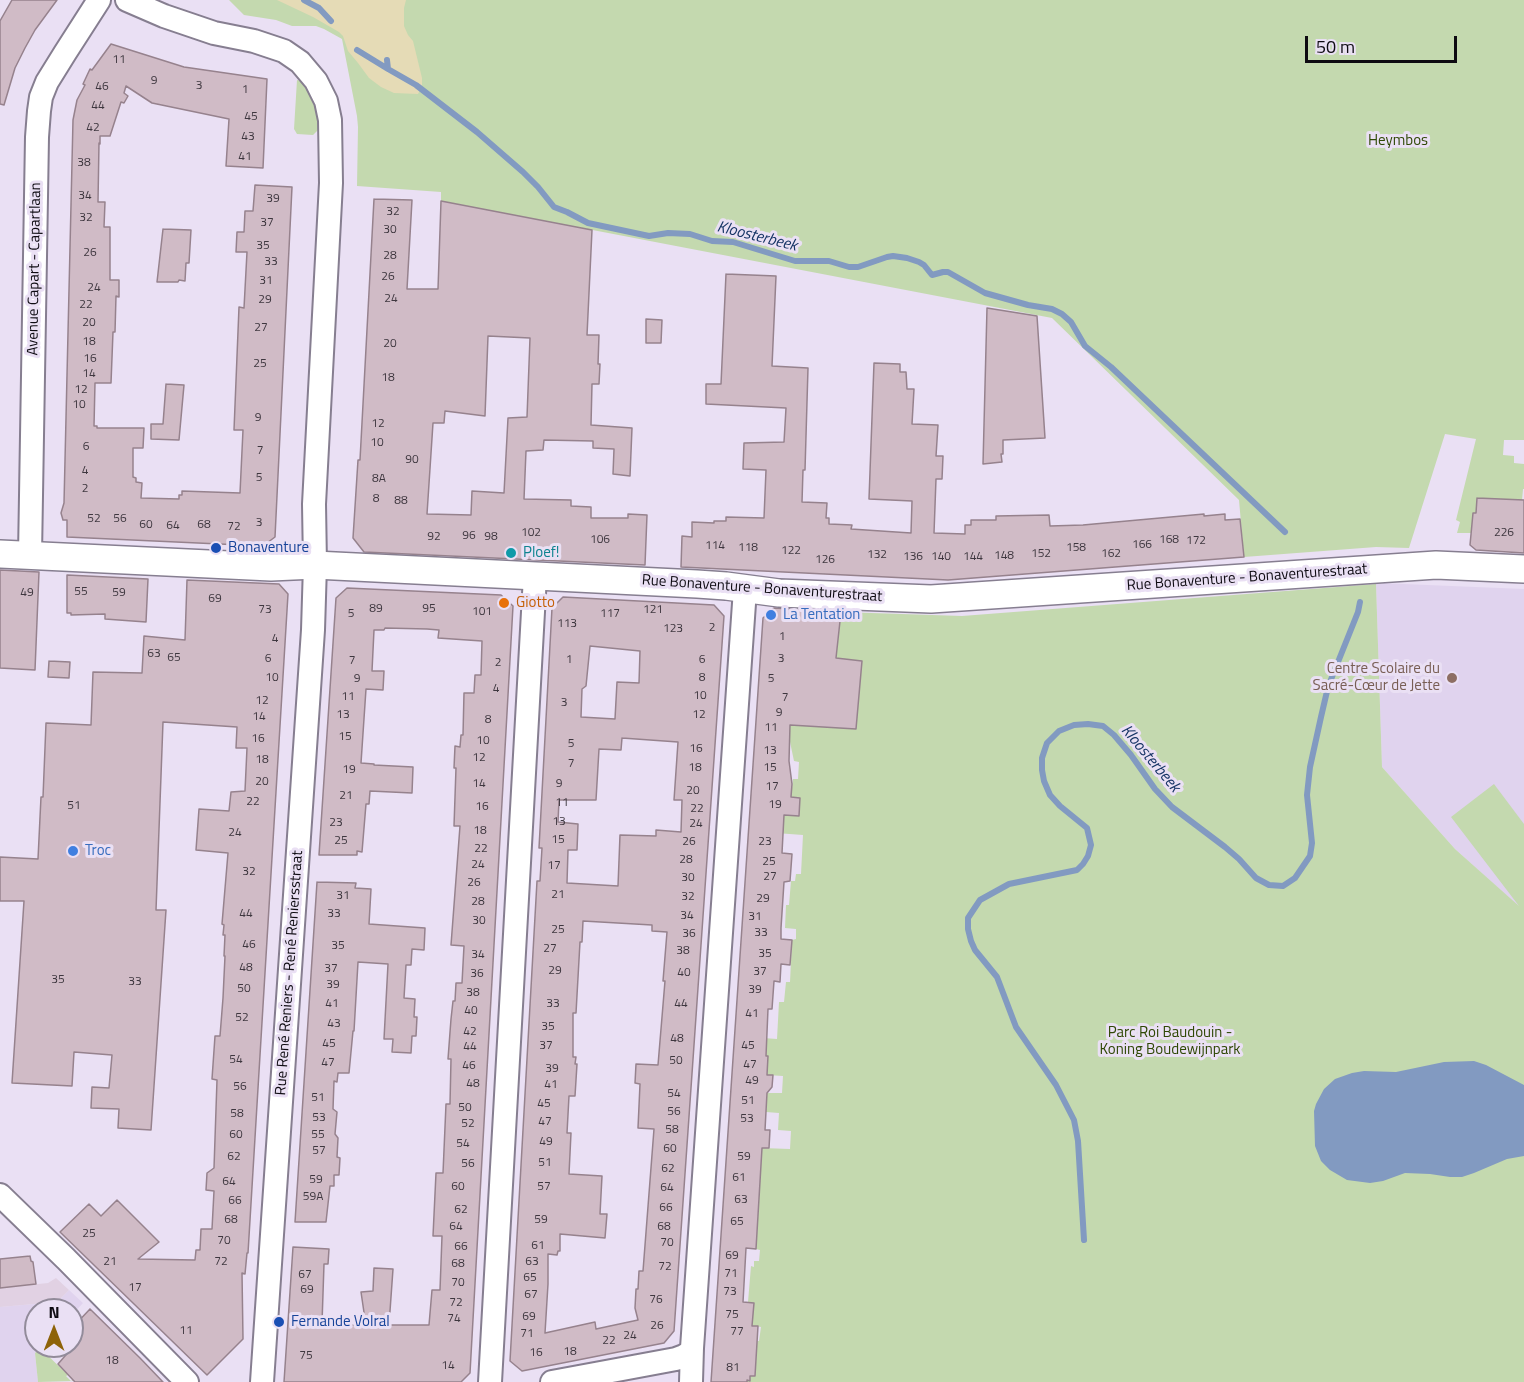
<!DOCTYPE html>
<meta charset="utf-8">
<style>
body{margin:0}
#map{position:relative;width:1524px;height:1382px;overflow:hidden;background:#eae0f4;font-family:"Titillium Web",sans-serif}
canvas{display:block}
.north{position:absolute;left:24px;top:1298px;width:60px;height:60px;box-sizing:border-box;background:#eae0f4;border:2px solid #928b9a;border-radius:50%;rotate:0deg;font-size:16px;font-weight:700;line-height:24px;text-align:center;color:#0e0b12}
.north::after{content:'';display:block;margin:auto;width:21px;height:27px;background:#8e6309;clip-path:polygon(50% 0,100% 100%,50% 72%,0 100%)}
.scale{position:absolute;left:1305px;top:36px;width:152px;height:27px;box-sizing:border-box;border:3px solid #0e0b12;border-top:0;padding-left:8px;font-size:18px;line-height:21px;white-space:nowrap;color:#0e0b12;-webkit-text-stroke:4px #eae0f4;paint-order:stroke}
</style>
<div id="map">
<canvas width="1524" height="1382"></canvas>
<div class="north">N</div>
<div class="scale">50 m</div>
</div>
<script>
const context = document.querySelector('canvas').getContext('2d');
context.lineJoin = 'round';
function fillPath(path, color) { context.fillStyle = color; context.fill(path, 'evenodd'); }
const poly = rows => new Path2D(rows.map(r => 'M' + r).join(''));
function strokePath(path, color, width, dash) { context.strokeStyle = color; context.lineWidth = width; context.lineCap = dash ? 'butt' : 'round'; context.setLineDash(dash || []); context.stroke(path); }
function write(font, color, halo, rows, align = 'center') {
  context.font = font + ' "Titillium Web",sans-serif'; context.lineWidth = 6; context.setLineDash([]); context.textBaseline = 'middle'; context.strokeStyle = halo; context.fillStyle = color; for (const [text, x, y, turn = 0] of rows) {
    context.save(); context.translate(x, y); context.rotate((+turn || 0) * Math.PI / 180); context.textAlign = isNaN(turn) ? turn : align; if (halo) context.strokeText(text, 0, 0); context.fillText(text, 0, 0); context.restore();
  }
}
const built = poly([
 [1379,583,1524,589,1524,911,1455,849,1382,767,1376,584],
 [69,1290,83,1303,72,1315,72,1310,36,1310,36,1346,42,1346,35,1353,38,1382,0,1382,0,1307,57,1302]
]);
const medical = poly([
 [56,1278,69,1290,57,1302,0,1307,0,1288,48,1283]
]);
const green = poly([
 [229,0,1524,0,1524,440,1504,440,1503,455,1514,456,1514,463,1524,464,1524,489,1523,489,1522,500,1501,499,1500,515,1490,514,1491,499,1477,498,1476,513,1473,514,1471,533,1457,533,1460,522,1456,520,1476,439,1445,434,1409,548,1376,547,1244,557,1239,500,1052,318,441,201,441,192,357,186,358,127,357,116,342,39,324,29,316,26,292,26,276,20,244,15],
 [297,80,301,81,306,88,315,107,319,129,313,135,297,134,294,129],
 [1376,584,1382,767,1455,849,1519,906,1451,817,1494,784,1524,824,1524,1382,747,1382,747,1380,750,1380,751,1341,759,1341,761,1327,748,1325,753,1303,748,1302,751,1266,754,1267,754,1261,759,1261,760,1250,756,1249,762,1148,790,1149,791,1131,778,1130,779,1113,766,1112,767,1093,782,1093,783,1076,767,1075,768,1057,762,1056,763,1038,777,1039,779,1002,784,1002,786,982,790,982,792,940,796,939,796,929,785,928,786,905,789,905,791,881,795,881,796,874,801,874,803,835,776,833,782,815,799,816,800,798,791,797,793,779,798,779,799,762,794,761,790,742,790,733,787,733,787,724,856,729,862,661,836,658,841,612,962,616],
 [40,1348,68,1375,66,1376,71,1381,73,1380,74,1381,38,1382,35,1353]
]);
const sand = poly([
 [277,0,406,0,404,8,404,26,408,35,413,41,422,78,422,86,418,94,394,93,381,87,369,78,358,63,348,51,343,36,339,32,313,17]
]);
const water = poly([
 [1474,1061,1486,1065,1524,1085,1524,1156,1507,1159,1474,1173,1462,1177,1450,1177,1430,1174,1405,1173,1383,1181,1370,1183,1347,1180,1330,1170,1321,1161,1315,1146,1314,1111,1316,1104,1324,1089,1335,1079,1352,1073,1364,1071,1396,1072,1444,1062]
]);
const stream = poly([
 [304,0,319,8,331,21],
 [357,50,388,69],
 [387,60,388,69,416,85,477,132,523,172,538,187,554,207,567,212,588,223,649,236,668,233,690,234,712,241,733,242,795,261,829,261,849,267,858,267,887,257,893,256,907,258,919,262,924,265,932,275,943,272,948,272,985,293,1028,305,1052,309,1062,314,1071,322,1085,346,1111,367,1285,532],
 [1084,1240,1078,1141,1074,1120,1056,1085,1016,1027,997,977,975,950,971,941,968,929,968,918,980,900,1009,884,1077,870,1083,864,1088,856,1091,845,1087,828,1060,806,1050,795,1044,781,1042,770,1042,758,1047,743,1059,731,1074,725,1088,724,1103,726,1114,735,1131,755,1155,789,1172,807,1225,847,1239,859,1256,878,1269,885,1283,886,1295,878,1310,856,1312,843,1307,795,1310,767,1321,717,1328,687,1358,612,1360,602]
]);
const building = poly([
 [12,0,57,0,35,30,25,48,15,68,4,105,0,104,0,21,12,0],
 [111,44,184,67,267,79,263,168,226,166,229,119,152,103,126,86,124,93,128,96,124,103,121,102,110,136,100,136,100,144,99,143,98,202,105,202,104,227,110,227,110,280,119,280,119,297,116,296,115,332,113,332,111,383,95,383,94,426,97,426,97,428,144,428,143,448,133,448,133,477,136,478,136,482,142,483,141,498,179,499,179,495,182,495,182,491,240,493,243,430,234,430,239,307,244,308,247,252,236,252,237,232,244,232,245,211,253,211,255,185,292,187,275,537,263,546,67,537,67,520,63,520,61,513,64,503,73,120,77,100,85,85,83,84,90,69,92,70,111,44],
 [374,199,412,200,407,289,438,289,441,201,592,230,587,335,599,335,598,364,600,364,599,384,592,384,591,425,632,428,630,476,613,474,614,449,593,448,593,441,544,440,543,450,526,451,524,499,571,500,571,506,591,507,591,518,628,518,628,514,647,515,645,565,364,552,353,538,358,460,360,460,374,199],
 [488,336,530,338,527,417,508,418,504,493,472,491,471,515,427,514,433,423,444,423,445,411,485,416,488,336],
 [163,229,191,230,189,263,186,263,185,281,179,280,178,282,157,282,163,229],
 [726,274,776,276,772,366,808,368,805,470,803,470,802,502,827,503,826,518,829,518,829,524,852,525,851,529,911,533,912,501,869,499,874,363,900,364,900,372,906,372,907,389,914,389,912,424,938,425,936,456,943,456,942,479,936,479,934,533,965,534,965,525,971,525,971,520,996,520,996,516,1049,515,1050,526,1083,525,1204,514,1204,516,1225,514,1225,520,1240,519,1244,557,948,580,681,567,682,536,692,537,692,522,714,523,714,521,726,521,726,517,764,518,766,470,743,469,744,443,784,442,786,408,706,404,706,384,721,384,726,274],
 [987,308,1037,316,1045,438,1003,440,1003,454,1001,454,1002,462,983,464,987,308],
 [646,319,662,320,661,343,646,343,646,319],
 [166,384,184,385,179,440,151,439,151,424,163,424,166,384],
 [1477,498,1524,500,1524,553,1476,550,1470,545,1473,513,1476,513,1477,498],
 [0,570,39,572,35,670,0,668,0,570],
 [67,575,148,579,146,622,105,619,105,614,71,615,71,613,67,613,67,575],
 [187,580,279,584,288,594,248,1253,247,1253,245,1274,242,1273,243,1339,207,1375,60,1232,89,1204,101,1216,117,1200,159,1242,138,1259,195,1260,196,1250,200,1250,201,1229,212,1229,214,1191,206,1190,207,1173,214,1168,217,1080,212,1079,215,1036,220,1036,223,998,225,956,224,956,225,935,223,935,224,925,222,924,228,853,196,850,199,809,229,811,231,792,245,791,247,748,236,748,237,727,163,722,156,910,166,910,151,1130,118,1128,119,1109,91,1108,92,1087,109,1088,112,1055,74,1052,72,1086,12,1083,24,901,0,901,0,857,38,859,41,797,43,797,46,723,91,725,93,672,142,673,144,636,185,640,187,580],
 [347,588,501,595,513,606,470,1373,461,1382,284,1382,293,1247,329,1249,328,1264,324,1264,322,1323,366,1326,361,1292,373,1291,374,1268,393,1269,389,1325,429,1325,432,1290,440,1290,442,1236,433,1236,436,1173,443,1173,446,1104,450,1104,451,1059,448,1059,451,1019,453,1001,455,1001,456,983,462,983,464,946,451,945,460,826,454,826,456,768,454,768,455,746,460,747,461,735,463,735,464,693,474,693,475,675,481,675,482,641,438,638,439,630,427,629,385,628,384,630,374,630,372,671,384,671,383,690,366,689,361,763,374,764,374,765,413,767,412,793,370,791,369,804,366,804,362,852,357,851,357,855,319,855,336,598,347,588],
 [563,597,714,605,724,616,674,1331,664,1343,522,1371,510,1361,537,881,540,881,542,848,539,848,552,608,563,597],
 [590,646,640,651,639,683,617,682,615,719,581,717,582,689,586,686,590,646],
 [622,738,678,742,674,800,682,800,681,832,656,830,656,836,620,835,618,886,567,883,568,850,577,850,578,824,558,822,559,800,596,800,599,749,621,750,622,738],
 [583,921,652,925,652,931,667,932,663,981,665,981,658,1065,636,1064,635,1083,640,1084,638,1128,654,1129,643,1271,639,1271,638,1289,636,1289,635,1308,638,1320,596,1329,595,1322,545,1333,548,1284,548,1254,557,1255,558,1251,560,1251,560,1234,605,1238,607,1214,600,1214,602,1176,569,1174,571,1133,567,1133,569,1096,575,1096,577,1064,575,1064,576,1057,573,1057,573,1013,576,1013,580,942,582,942,583,921],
 [774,608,841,612,836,658,862,661,856,729,790,725,789,761,792,784,791,797,800,798,799,816,784,815,782,853,792,854,790,881,784,882,781,928,781,939,792,940,790,965,781,964,780,982,774,981,772,1009,768,1009,766,1056,768,1056,767,1075,773,1075,772,1087,767,1093,765,1130,770,1130,769,1148,762,1148,756,1249,746,1248,743,1302,754,1303,752,1326,758,1326,755,1376,750,1376,750,1381,747,1380,747,1382,711,1382,763,618,774,608],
 [49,661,70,662,69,678,48,677,49,661],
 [317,882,356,883,355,888,371,889,369,924,425,928,424,950,412,949,411,965,406,965,404,998,415,999,414,1017,417,1017,416,1036,412,1036,411,1053,392,1052,393,1039,384,1039,388,964,358,962,354,1031,353,1031,349,1073,338,1073,337,1082,334,1081,333,1109,337,1112,335,1134,338,1138,337,1157,340,1158,339,1175,334,1175,334,1186,330,1186,326,1222,295,1222,317,882],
 [30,1256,31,1261,33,1262,36,1284,0,1288,0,1259,30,1256],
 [90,1309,140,1358,163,1382,75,1382,58,1364,72,1348,72,1328,90,1309]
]);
const minor = poly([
 [127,0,164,16,214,33,254,41,284,51,300,62,316,81,326,101,330,120,331,183,314,504,315,565,313,630,262,1382],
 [30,555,37,137,39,111,41,97,47,82,65,53,99,0],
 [0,1195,66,1259,187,1382],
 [490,1382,535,576],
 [552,1382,676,1359,684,1356,689,1353,692,1348,745,589],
 [691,1382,692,1348]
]);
const tertiary = poly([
 [0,554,271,567,315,565,697,584,726,586,779,593,931,599,1436,565,1524,569]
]);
const markers = [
 [216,548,6,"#1a4fb4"],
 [511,553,6,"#0f9aa8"],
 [504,603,6,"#e8710a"],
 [771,615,6,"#3f7fe0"],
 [1452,678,6,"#8d6e63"],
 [73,851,6,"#3f7fe0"],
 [279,1322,6,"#1a4fb4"]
];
const numberNames = [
 ["11",119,60],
 ["9",154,81],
 ["3",199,86],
 ["46",102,87],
 ["1",245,90],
 ["44",98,106],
 ["45",251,117],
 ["42",93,128],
 ["43",248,137],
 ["41",245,157],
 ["38",84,163],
 ["34",85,196],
 ["39",273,199],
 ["32",393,212],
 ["32",86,218],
 ["37",267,223],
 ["30",390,230],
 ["35",263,246],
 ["26",90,253],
 ["28",390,256],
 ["33",271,262],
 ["26",388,277],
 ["31",266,281],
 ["24",94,288],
 ["24",391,299],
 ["29",265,300],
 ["22",86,305],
 ["20",89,323],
 ["27",261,328],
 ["18",89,342],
 ["20",390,344],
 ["16",90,359],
 ["25",260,364],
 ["14",89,374],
 ["18",388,378],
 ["12",81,390],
 ["10",79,405],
 ["9",258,418],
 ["12",378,424],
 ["10",377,443],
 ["6",86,447],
 ["7",260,451],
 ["90",412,460],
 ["4",85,471],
 ["5",259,478],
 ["8A",379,479],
 ["2",85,489],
 ["8",376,499],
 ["88",401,501],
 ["52",94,519],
 ["56",120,519],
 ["3",259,523],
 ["60",146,525],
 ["68",204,525],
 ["64",173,526],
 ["72",234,527],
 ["102",531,533],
 ["226",1504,533],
 ["96",469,536],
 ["92",434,537],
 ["98",491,537],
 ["106",600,540],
 ["168",1169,540],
 ["172",1196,541],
 ["166",1142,545],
 ["114",715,546],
 ["118",748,548],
 ["158",1076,548],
 ["122",791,551],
 ["152",1041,554],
 ["162",1111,554],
 ["132",877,555],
 ["148",1004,556],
 ["136",913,557],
 ["140",941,557],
 ["144",973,557],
 ["126",825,560],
 ["55",81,592],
 ["49",27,593],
 ["59",119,593],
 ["69",215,599],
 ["89",376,609],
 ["95",429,609],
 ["73",265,610],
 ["121",653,610],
 ["101",482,612],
 ["5",351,614],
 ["117",610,614],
 ["113",567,624],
 ["2",712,628],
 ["123",673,629],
 ["1",782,637],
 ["4",275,639],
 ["63",154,654],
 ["65",174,658],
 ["6",268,659],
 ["3",781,659],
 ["1",569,660],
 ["6",702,660],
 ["7",352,661],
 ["2",498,663],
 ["10",272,678],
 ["8",702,678],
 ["9",357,679],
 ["5",771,679],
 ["4",496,689],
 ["10",700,696],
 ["11",348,697],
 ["7",785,698],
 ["12",262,701],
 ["3",564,703],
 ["9",779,713],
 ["13",343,715],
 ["12",699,715],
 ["14",259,717],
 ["8",488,720],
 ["11",771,728],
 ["15",345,737],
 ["16",258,739],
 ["10",483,741],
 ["5",571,744],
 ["16",696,749],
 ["13",770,751],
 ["12",479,758],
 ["18",262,760],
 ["7",571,764],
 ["18",695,768],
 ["15",770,768],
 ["19",349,770],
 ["20",262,782],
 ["14",479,784],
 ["9",559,784],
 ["17",772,787],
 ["20",693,791],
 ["21",346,796],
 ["22",253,802],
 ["11",562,803],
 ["19",775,805],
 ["51",74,806],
 ["16",482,807],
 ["22",697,809],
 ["13",559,822],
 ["23",336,823],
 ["24",696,824],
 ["18",480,831],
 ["24",235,833],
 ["15",558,840],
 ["25",341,841],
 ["26",689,842],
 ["23",765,842],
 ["22",481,849],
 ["28",686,860],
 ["25",769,862],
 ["24",478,865],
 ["17",554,866],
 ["32",249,872],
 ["27",770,877],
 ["30",688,878],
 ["26",474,883],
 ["21",558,895],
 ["31",343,896],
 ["32",688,897],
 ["29",763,899],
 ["28",478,902],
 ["44",246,914],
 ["33",334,914],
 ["34",687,916],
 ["31",755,917],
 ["30",479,921],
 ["25",558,930],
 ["33",761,933],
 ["36",689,934],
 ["46",249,945],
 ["35",338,946],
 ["27",550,949],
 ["38",683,951],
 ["35",765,954],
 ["34",478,955],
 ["48",246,968],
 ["37",331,969],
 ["29",555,971],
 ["37",760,972],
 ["40",684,973],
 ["36",477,974],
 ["35",58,980],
 ["33",135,982],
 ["39",333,985],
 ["50",244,989],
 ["39",755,990],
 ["38",473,993],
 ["41",332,1004],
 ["33",553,1004],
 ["44",681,1004],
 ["40",471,1011],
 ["41",752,1014],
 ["52",242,1018],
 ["43",334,1024],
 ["35",548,1027],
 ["42",470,1032],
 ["48",677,1039],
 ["45",329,1044],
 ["37",546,1046],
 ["45",748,1046],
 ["44",470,1047],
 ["54",236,1060],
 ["50",676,1061],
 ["47",328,1063],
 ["47",750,1065],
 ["46",469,1066],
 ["39",552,1069],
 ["49",752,1081],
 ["48",473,1084],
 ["41",551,1085],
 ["56",240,1087],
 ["54",674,1094],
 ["51",318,1098],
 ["51",748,1101],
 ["45",544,1104],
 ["50",465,1108],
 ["56",674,1112],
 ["58",237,1114],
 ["53",319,1118],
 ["53",747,1119],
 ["47",545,1122],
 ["52",468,1124],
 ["58",672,1130],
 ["60",236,1135],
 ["55",318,1135],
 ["49",546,1142],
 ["54",463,1144],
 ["60",670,1149],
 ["57",319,1151],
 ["62",234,1157],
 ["59",744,1157],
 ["51",545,1163],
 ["56",468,1164],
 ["62",668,1169],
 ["61",739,1178],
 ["59",316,1180],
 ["64",229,1182],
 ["60",458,1187],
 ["57",544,1187],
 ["64",667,1188],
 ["59A",313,1197],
 ["63",741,1200],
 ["66",235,1201],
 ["66",666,1208],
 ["62",461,1210],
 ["68",231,1220],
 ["59",541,1220],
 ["65",737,1222],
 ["64",456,1227],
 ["68",664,1227],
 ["25",89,1234],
 ["70",224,1241],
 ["70",667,1243],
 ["61",538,1246],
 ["66",461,1247],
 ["69",732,1256],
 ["21",110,1262],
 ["72",221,1262],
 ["63",532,1262],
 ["68",458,1264],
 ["72",665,1267],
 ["71",731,1274],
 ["67",305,1275],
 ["65",530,1278],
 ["70",458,1283],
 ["17",135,1288],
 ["69",307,1290],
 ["73",730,1292],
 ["67",531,1295],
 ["76",656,1300],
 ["72",456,1303],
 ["75",732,1315],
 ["69",529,1317],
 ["74",454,1319],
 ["26",657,1326],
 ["11",186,1331],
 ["77",737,1332],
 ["71",527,1334],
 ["24",630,1336],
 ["22",609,1341],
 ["18",570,1352],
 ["16",536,1353],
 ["75",306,1356],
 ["18",112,1361],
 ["14",448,1366],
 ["81",733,1368]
];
const parkNames = [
 ["Heymbos",1398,141],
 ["Parc Roi Baudouin -",1170,1033],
 ["Koning Boudewijnpark",1170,1050]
];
const streetNames = [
 ["Avenue Capart - Capartlaan",35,269,-89],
 ["Rue Bonaventure - Bonaventurestraat",1247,578,-4],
 ["Rue Bonaventure - Bonaventurestraat",762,589,4],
 ["Rue René Reniers - René Reniersstraat",290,973,-86]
];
const transitNames = [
 ["Bonaventure",228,548],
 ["Fernande Volral",291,1322]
];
const cultureNames = [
 ["Ploef!",523,553]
];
const foodNames = [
 ["Giotto",516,603]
];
const shopNames = [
 ["La Tentation",783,615],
 ["Troc",85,851]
];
const educationNames = [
 ["Centre Scolaire du",1440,669],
 ["Sacré-Cœur de Jette",1440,686]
];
const waterNames = [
 ["Kloosterbeek",757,237,14],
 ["Kloosterbeek",1150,759,50]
];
fillPath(built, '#e0d3ee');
fillPath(medical, '#e1d1e3');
fillPath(green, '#c4d9af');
fillPath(sand, '#e5dbb6');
fillPath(water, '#829ac1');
strokePath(stream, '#829ac1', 6);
fillPath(building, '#d0bbc6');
strokePath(building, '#96828d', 1.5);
strokePath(minor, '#867e90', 26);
strokePath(tertiary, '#867e90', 30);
strokePath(minor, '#fff', 22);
strokePath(tertiary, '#fff', 27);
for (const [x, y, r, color] of markers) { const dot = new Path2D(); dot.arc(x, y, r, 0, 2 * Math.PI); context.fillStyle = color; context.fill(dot); strokePath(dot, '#eae0f4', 2); }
write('12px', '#3e373f', null, numberNames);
write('15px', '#2f4805', '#eae0f4', parkNames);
write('15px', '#0e0b12', '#eae0f4', streetNames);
write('15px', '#164399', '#eae0f4', transitNames, 'left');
write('15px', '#0d838f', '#eae0f4', cultureNames, 'left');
write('15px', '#c56008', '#eae0f4', foodNames, 'left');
write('15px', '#366cbe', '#eae0f4', shopNames, 'left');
write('15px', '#785e54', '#eae0f4', educationNames, 'right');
write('italic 16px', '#163465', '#eae0f4', waterNames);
</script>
